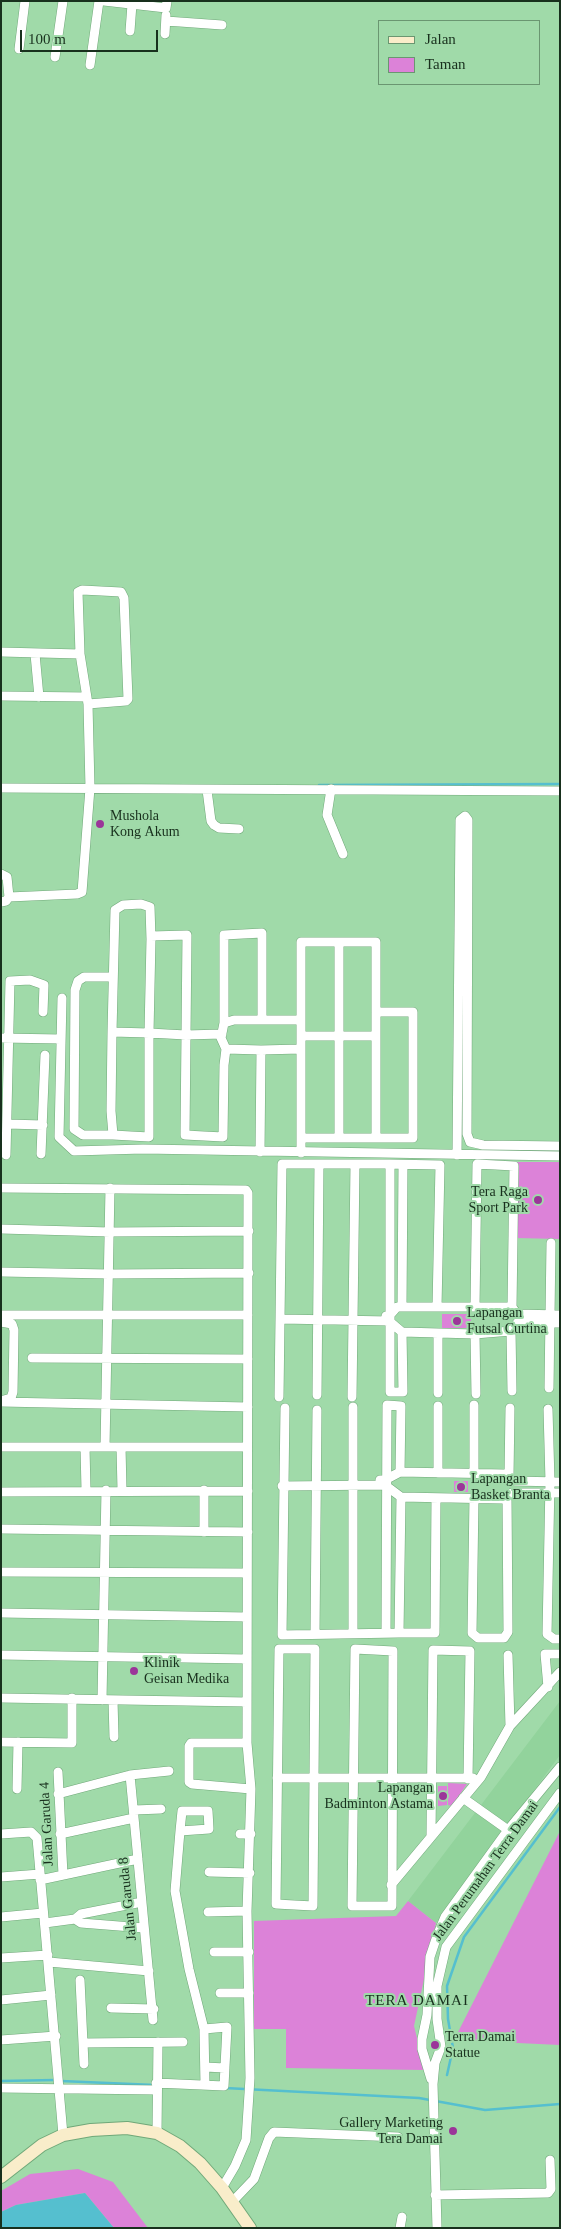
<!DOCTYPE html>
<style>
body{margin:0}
#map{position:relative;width:561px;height:2229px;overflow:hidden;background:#a0daa9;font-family:Georgia,serif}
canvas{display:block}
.frame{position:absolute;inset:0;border:2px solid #18301d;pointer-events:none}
.legend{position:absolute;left:378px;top:20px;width:162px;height:65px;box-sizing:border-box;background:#a0daa9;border:1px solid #6a9671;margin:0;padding:6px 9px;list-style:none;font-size:15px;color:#18301d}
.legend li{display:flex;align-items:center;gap:10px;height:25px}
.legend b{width:25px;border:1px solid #6a9671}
.scale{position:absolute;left:20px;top:30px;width:138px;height:22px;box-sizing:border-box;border:2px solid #18301d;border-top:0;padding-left:6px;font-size:15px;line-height:18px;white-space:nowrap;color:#18301d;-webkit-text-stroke:4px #a0daa9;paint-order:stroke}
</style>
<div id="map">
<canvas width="561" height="2229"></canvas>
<div class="frame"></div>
<ul class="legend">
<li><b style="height:6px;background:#f9edca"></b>Jalan</li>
<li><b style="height:14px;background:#dc82d8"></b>Taman</li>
</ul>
<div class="scale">100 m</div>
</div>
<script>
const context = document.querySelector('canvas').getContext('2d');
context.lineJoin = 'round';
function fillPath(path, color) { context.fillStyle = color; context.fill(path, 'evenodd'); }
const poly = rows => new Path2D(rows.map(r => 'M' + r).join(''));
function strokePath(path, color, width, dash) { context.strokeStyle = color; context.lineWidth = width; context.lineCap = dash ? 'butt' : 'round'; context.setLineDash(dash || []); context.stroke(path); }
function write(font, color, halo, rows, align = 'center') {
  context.font = font + ' Georgia,serif'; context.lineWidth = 4; context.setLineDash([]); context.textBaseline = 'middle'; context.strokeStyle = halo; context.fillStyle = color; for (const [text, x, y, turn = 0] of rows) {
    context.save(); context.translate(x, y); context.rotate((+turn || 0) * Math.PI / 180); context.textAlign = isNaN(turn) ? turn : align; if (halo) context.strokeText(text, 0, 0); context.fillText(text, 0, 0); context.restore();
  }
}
const built = poly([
 [560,1701,560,1755,436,1923,408,1901]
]);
const green = poly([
 [517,1162,560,1162,560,1239,515,1238],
 [442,1314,471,1314,471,1328,442,1328],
 [454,1481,468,1481,468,1492,454,1492],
 [448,1783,467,1784,452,1806,448,1805],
 [438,1786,447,1786,447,1805,438,1806],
 [560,1831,560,2045,454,2040],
 [408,1901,436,1923,414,2026,425,2070,286,2068,286,2029,254,2029,254,1921,396,1916],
 [78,2169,113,2182,148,2228,114,2228,85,2193,16,2205,1,2212,1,2191,30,2174]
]);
const water = poly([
 [85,2193,114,2228,1,2228,1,2212,16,2205]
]);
const stream = poly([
 [319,785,560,784],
 [447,2075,453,2048,448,2019,447,1986,464,1937,560,1807],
 [1,2081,55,2080],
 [61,2081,155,2085],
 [225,2088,419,2098,485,2110,560,2104]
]);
const street = poly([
 [104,1,166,8,167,1],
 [166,21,222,25],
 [130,31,132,4],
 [165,34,166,15],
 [19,49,25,1],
 [55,57,63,1],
 [90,65,99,1],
 [1,652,80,654],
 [35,654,39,697],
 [1,696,87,697],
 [1,788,560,791],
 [331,789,327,815,343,854],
 [207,790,211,821,214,825,219,828,239,829],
 [1,874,7,877,9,897],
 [1,902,6,901,9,897,77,894,82,892,90,788,88,704,80,654,78,592,82,590,121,592,124,598,128,699,126,701,88,704],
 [151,936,187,935,185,1135,223,1137,224,1065,226,1049],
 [339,942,339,1138],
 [62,998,59,1137,74,1151,143,1149,560,1156],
 [224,1023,224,935,262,933,262,1020],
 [112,1032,111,1111,113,1135,149,1137,149,1033,151,939,150,907,141,904,123,905,115,910,112,1032,149,1033,186,1035,222,1034],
 [301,1036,376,1036],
 [1,1038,61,1039],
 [261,1050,226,1049,221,1038,224,1023,234,1020,301,1020],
 [7,1124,43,1125],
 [113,1135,83,1135,74,1129,75,990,78,981,84,977,113,977],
 [301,1138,413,1138,413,1012,376,1012],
 [470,1142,483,1145,560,1146],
 [260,1152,261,1050,301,1049],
 [301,1153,301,942,376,942,376,1138],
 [41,1154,45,1055],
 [6,1155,10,981,30,980,44,985,43,1012],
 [457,1155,460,820,465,816,468,820,467,1134,470,1142],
 [1,1188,246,1190,248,1193,247,1743,251,1789,247,1911,250,2078,246,2140,235,2166,222,2188],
 [1,1229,110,1232,249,1231],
 [1,1272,109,1274,249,1273],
 [402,1307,403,1165],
 [475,1307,477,1164,514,1166,512,1307],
 [1,1315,248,1315],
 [386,1316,389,1316,397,1307,512,1307,517,1314,560,1315],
 [281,1319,389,1321,402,1332,475,1334,511,1331,518,1322,560,1323],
 [1,1322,12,1324,14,1330,13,1392,11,1398,1,1401],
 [511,1331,512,1391],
 [402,1332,403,1392,390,1392,390,1164,440,1165,437,1307],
 [475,1334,476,1394],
 [32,1358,248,1359],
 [549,1388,551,1243],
 [438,1393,438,1333],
 [317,1395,319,1164,355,1164],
 [279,1397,282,1164,319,1164],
 [352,1397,355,1164,390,1164],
 [1,1402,248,1407],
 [438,1406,438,1473],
 [285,1408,282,1635,399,1633],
 [548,1409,550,1482,547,1634,554,1639,560,1639],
 [1,1447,247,1447],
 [85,1447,86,1490],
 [105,1447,110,1188],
 [121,1447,122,1490],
 [474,1473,474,1405],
 [509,1476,510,1408],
 [380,1480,385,1480,400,1472,504,1474,513,1481,560,1482],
 [282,1486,385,1485,401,1497,501,1499,512,1493,560,1493],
 [204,1490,204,1532],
 [1,1492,248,1491],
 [401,1497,399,1633,435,1633,436,1498],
 [474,1498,472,1633,478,1638,504,1638,508,1632,507,1496],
 [1,1529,248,1532],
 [1,1572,247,1573],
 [1,1613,247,1617],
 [386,1633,387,1405,401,1406,400,1472],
 [315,1634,317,1410],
 [353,1634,353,1407],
 [279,1649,315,1649,313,1906,276,1904,279,1649],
 [355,1649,393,1651,392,1906,352,1906,355,1649],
 [1,1655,247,1659],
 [508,1655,510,1726],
 [548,1687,545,1654,560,1654],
 [1,1698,247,1702],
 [102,1700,106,1490],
 [113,1700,114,1737],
 [1,1742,72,1743,72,1698],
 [247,1743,191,1743,189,1746,189,1782,192,1784,251,1789],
 [58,1772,63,1875],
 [130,1775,153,2020],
 [277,1778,473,1778],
 [17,1789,18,1742],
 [58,1794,130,1775,169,1771],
 [463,1798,508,1830],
 [134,1810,161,1809],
 [180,1831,209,1829,208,1811,182,1811,180,1831,175,1891,189,1969,204,2029,205,2085],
 [1,1834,31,1832,37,1838,63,2135],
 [60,1834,134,1818],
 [240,1834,251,1834],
 [431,1835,433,1650,470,1651,468,1779],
 [209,1872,250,1873],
 [1,1877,40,1874],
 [40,1880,138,1859],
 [391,1885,481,1777,510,1726,560,1672],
 [208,1912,247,1911],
 [1,1917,43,1913],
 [75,1919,81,1923,144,1928],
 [45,1923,75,1919,81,1914,142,1902],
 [214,1952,249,1952],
 [1,1958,48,1955],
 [49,1962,149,1971],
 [80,1980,84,2064],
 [220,1993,249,1993],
 [1,2000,51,1995],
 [111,2008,154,2009],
 [1,2040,56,2036],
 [83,2043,183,2042],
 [205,2067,225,2068],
 [431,2079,422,2049,422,2039,427,2015,430,1957,437,1936,445,1917,508,1830,560,1767],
 [156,2083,224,2086,227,2027,204,2029],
 [1,2088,156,2090],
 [157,2133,158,2042],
 [435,2195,548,2193,551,2189,550,2160],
 [232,2202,254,2179,269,2138,274,2132,398,2137],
 [400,2228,402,2217],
 [437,2228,433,2084,435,2063,441,2047,437,2019,437,1986,446,1947,560,1793]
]);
const secondary = poly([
 [1,2177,42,2145,63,2135,91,2130,127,2128,157,2133,180,2146,200,2163,222,2188,250,2228]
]);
const markers = [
 [100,824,5,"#9b3599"],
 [538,1200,5,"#9b3599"],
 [457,1321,5,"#9b3599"],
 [461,1487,5,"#9b3599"],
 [134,1671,5,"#9b3599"],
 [443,1796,5,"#9b3599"],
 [435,2045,5,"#9b3599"],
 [453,2131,5,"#9b3599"]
];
const poiNames = [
 ["Mushola",110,816],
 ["Kong Akum",110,832],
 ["Tera Raga",528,1192,"right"],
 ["Sport Park",528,1208,"right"],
 ["Lapangan",467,1313],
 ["Futsal Curtina",467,1329],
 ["Lapangan",471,1479],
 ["Basket Branta",471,1495],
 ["Klinik",144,1663],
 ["Geisan Medika",144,1679],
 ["Lapangan",433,1788,"right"],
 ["Badminton Astama",433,1804,"right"],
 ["Terra Damai",445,2037],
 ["Statue",445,2053],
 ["Gallery Marketing",443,2123,"right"],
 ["Tera Damai",443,2139,"right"]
];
const streetNames = [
 ["Jalan Garuda 4",47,1824,-93],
 ["Jalan Perumahan Terra Damai",486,1871,-54],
 ["Jalan Garuda 8",128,1899,-96]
];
const neighbourhoodNames = [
 ["TERA DAMAI",417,2001]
];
fillPath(built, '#92d39c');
fillPath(green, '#dc82d8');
fillPath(water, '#55bfcf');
strokePath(stream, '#55bfcf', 2.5);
strokePath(street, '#70a879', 10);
strokePath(secondary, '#70a879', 14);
strokePath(street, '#fff', 9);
strokePath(secondary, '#f9edca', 12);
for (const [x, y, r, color] of markers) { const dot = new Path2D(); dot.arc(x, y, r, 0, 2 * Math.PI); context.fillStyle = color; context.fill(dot); strokePath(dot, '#a0daa9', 2); }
write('14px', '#18301d', '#a0daa9', poiNames, 'left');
write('14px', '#18301d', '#a0daa9', streetNames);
context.letterSpacing = '1px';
write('15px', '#18301d', '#a0daa9', neighbourhoodNames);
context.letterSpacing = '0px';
</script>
